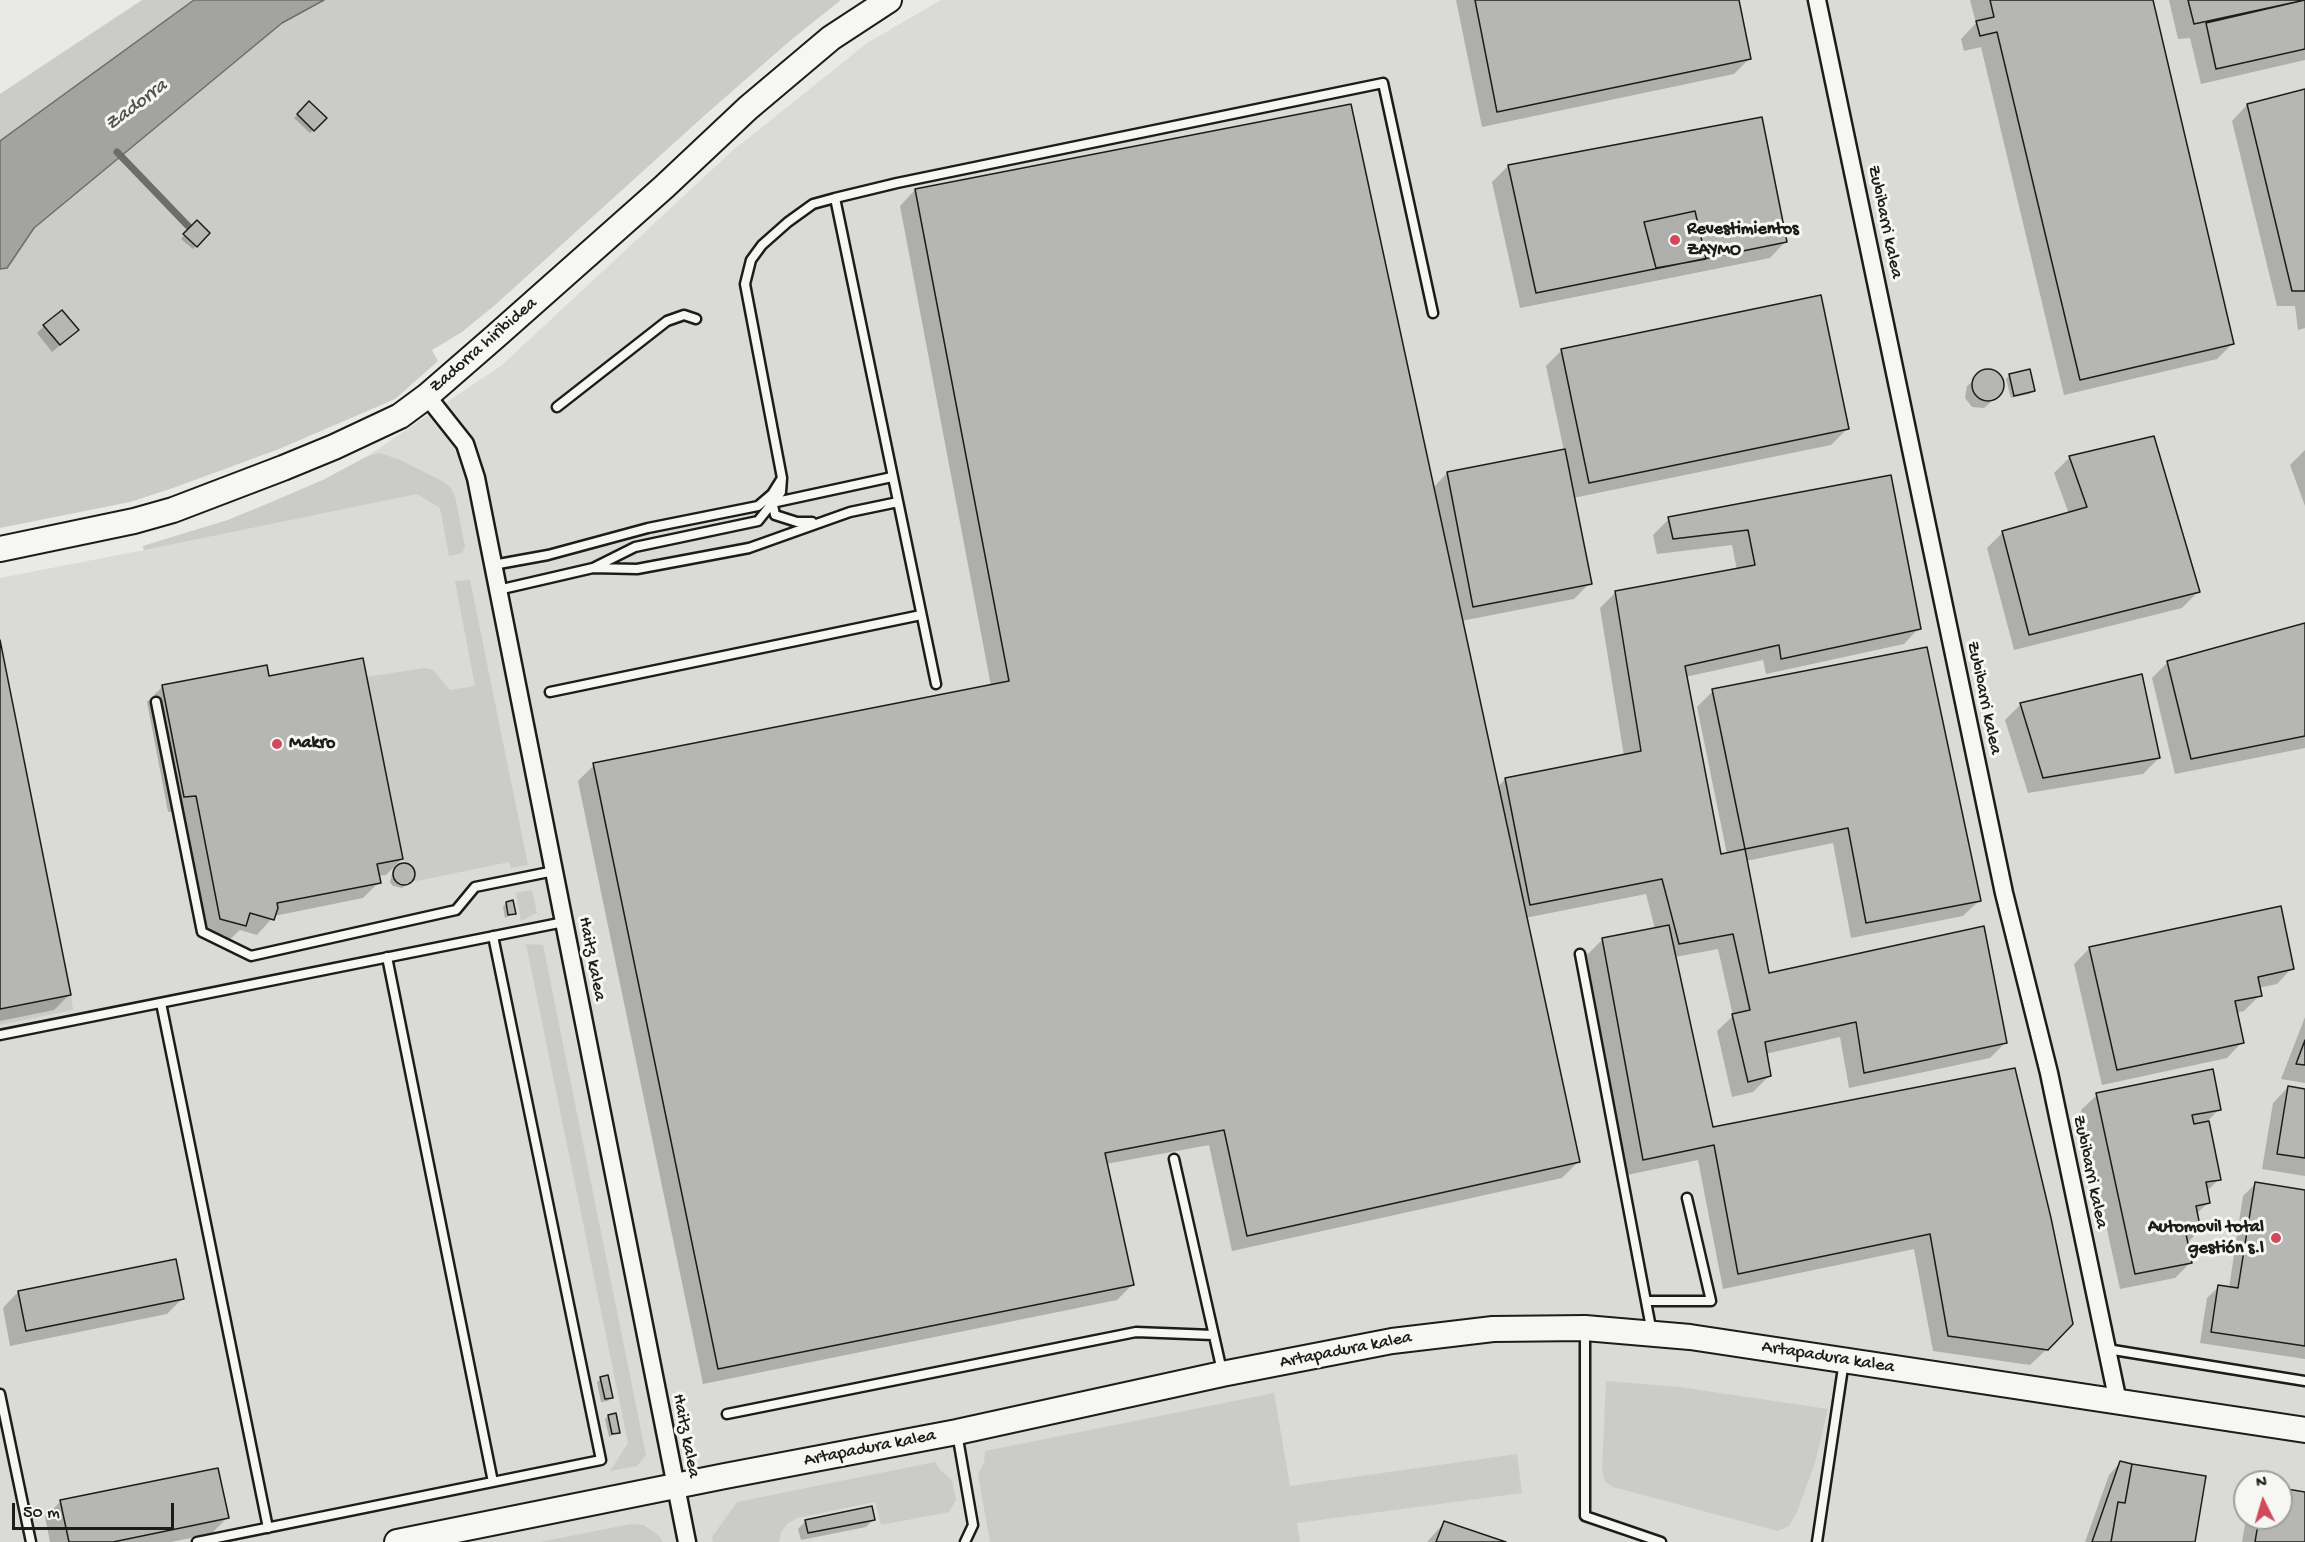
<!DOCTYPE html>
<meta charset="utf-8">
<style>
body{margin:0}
#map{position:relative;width:2305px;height:1542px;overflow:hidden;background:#e9e9e5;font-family:"Gochi Hand",sans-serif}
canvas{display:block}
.north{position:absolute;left:2233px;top:1470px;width:60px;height:60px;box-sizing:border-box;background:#f6f6f2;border:2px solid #9f9f9c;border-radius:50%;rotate:355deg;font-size:16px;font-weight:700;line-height:24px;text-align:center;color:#1c1c1c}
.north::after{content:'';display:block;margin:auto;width:21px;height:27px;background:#d1495b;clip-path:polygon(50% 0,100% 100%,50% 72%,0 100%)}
.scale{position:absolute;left:12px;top:1503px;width:162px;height:27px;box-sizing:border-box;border:3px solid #1c1c1c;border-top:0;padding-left:8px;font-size:18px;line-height:21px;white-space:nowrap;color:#1c1c1c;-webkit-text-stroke:4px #f6f6f2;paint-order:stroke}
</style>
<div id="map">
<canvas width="2305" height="1542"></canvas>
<div class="north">N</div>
<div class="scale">50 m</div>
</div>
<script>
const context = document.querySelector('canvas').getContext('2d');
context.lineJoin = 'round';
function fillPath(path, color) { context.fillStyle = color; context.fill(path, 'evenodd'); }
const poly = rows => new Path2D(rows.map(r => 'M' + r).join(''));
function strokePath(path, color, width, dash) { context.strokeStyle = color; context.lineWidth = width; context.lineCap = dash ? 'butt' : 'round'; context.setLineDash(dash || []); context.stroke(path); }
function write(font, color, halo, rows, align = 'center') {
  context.font = font + ' "Gochi Hand",sans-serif'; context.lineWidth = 6; context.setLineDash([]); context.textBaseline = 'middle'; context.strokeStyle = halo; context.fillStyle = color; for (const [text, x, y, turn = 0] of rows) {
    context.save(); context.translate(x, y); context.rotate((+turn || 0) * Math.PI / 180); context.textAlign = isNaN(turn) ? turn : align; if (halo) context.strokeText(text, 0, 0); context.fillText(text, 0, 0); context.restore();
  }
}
const built = poly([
 [941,0,2305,0,2305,1542,0,1542,0,578,144,550,143,546,228,520,274,501,323,480,366,457,502,365,731,152,867,43],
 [2245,1482,2281,1482,2281,1518,2245,1518]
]);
const green = poly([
 [142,0,194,0,0,141,0,94],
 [324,0,841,0,792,39,705,115,495,305,462,332,432,350,438,361,395,399,279,449,173,488,130,502,0,528,0,269,7,268,34,228,282,23],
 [379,453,398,459,444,482,451,488,455,496,465,547,462,553,449,556,440,508,417,494,144,550,143,546,228,520,274,501,323,480,366,457],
 [470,580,528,865,511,868,509,862,412,882,414,871,411,866,404,863,367,677,424,668,433,670,450,690,475,686,455,581],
 [532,890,537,913,521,921,516,893],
 [526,944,543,945,646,1455,637,1466,610,1471,628,1443],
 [71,995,73,1010,0,1025,0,1009],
 [1606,1381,1679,1387,1828,1409,1815,1463,1797,1512,1789,1526,1778,1531,1613,1487,1605,1482,1602,1470],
 [1274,1393,1290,1486,1517,1454,1522,1493,1297,1523,1300,1542,990,1542,978,1474,984,1463,985,1451],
 [935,1462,941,1471,952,1480,956,1500,949,1512,881,1525,875,1502,797,1518,787,1524,781,1532,779,1542,713,1542,712,1537,737,1502],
 [631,1524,643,1525,657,1534,663,1542,540,1542]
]);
const water = poly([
 [194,0,324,0,282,23,34,228,7,268,0,269,0,141,194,0]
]);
const shadow = poly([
 [1456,0,1738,0,1750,58,1734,74,1482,127],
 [1970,0,2151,0,2233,343,2217,359,2064,395,1981,47,1964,51,1961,39,1976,23],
 [2169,0,2305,0,2305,60,2201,84,2190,38,2178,39],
 [2305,90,2305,328,2298,330,2295,306,2277,306,2232,121,2247,105],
 [309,103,325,118,310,133,294,118],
 [1761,119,1785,242,1770,258,1520,308,1492,182,1508,166],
 [915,190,1433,488,1447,473,1564,451,1546,366,1562,350,1847,429,1831,445,1573,498,1590,583,1574,599,1461,621,1497,788,1505,779,1624,756,1600,608,1616,592,1737,570,1732,545,1657,554,1653,535,1669,519,1889,476,1919,628,1904,644,1766,674,1763,660,1685,677,1720,856,1727,854,1697,707,1713,691,1979,901,1963,916,1851,938,1833,843,1746,861,1767,975,2006,1042,1990,1058,1849,1088,1840,1037,1765,1054,1769,1076,1753,1092,1732,1097,1717,1031,1733,1016,1718,949,1675,957,1712,1129,2013,1070,2047,1349,2030,1365,1933,1351,1914,1249,1723,1289,1698,1160,1627,1175,1587,955,1603,939,1655,929,1646,894,1525,918,1578,1162,1562,1178,1232,1251,1209,1145,1106,1164,1132,1285,1117,1300,703,1384,578,781,594,765,991,686,900,206],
 [197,222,208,233,193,249,181,239],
 [44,326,69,338,52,352,37,333],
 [1985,371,1996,373,2003,382,2001,393,1984,408,1972,407,1965,398,1967,386],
 [2009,376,2033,390,2030,394,2011,398,2006,379],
 [2305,450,2305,506,2290,465],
 [2070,457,2198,592,2182,608,2014,650,1987,548,2003,532,2069,514,2054,473],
 [2305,625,2305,748,2175,774,2152,678,2168,662],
 [0,648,70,994,54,1010,0,1021],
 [268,678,402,859,386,875,378,876,379,882,363,898,274,916,257,935,240,930,228,941,205,934,180,811,168,812,147,702,163,686],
 [2021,704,2159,758,2143,774,2028,793,2005,720],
 [401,865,410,867,413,871,411,881,402,888,393,886,390,882,393,870],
 [506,903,514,913,505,918,503,907],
 [2090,948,2292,968,2277,984,2258,988,2260,995,2244,1011,2236,1013,2242,1042,2227,1058,2102,1085,2074,964],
 [2305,1017,2305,1083,2281,1079],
 [2288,1087,2305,1090,2305,1176,2262,1169,2273,1103],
 [2097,1095,2219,1109,2207,1122,2219,1179,2206,1192,2209,1202,2196,1214,2200,1230,2187,1243,2191,1262,2175,1278,2120,1289,2081,1110],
 [2255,1184,2305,1192,2305,1359,2200,1343,2207,1298,2219,1287,2229,1288,2243,1196],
 [18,1292,183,1298,167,1314,10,1346,3,1308],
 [601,1379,611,1398,608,1401,601,1402,597,1382],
 [608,1416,618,1432,609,1437,605,1419],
 [2120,1463,2193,1542,2085,1542,2109,1475],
 [2281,1490,2305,1494,2305,1542,2242,1542,2246,1518,2281,1518],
 [61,1501,227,1518,211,1534,171,1542,50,1542,45,1517],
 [874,1519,866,1527,801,1540,798,1529,806,1521],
 [1444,1523,1502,1542,1427,1542]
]);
const stream = poly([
 [117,152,190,228]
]);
const building = poly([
 [1475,0,1739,0,1751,59,1497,112,1475,0],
 [1990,0,2153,0,2234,344,2080,380,1997,32,1980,36,1976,21,1994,17,1990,0],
 [2188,0,2305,0,2194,24,2188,0],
 [2305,0,2305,49,2216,69,2206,23,2305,0],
 [2305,89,2305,291,2292,291,2247,104,2305,89],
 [309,101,327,118,314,131,297,114,309,101],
 [1351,104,1580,1162,1247,1236,1224,1130,1105,1153,1134,1285,718,1369,593,763,1009,681,915,189,1351,104],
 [1762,117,1787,242,1536,293,1508,165,1762,117],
 [1695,211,1706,259,1656,268,1644,222,1695,211],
 [197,220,210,233,197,247,183,234,197,220],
 [1821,295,1849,429,1589,483,1561,349,1821,295],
 [62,310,79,330,60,345,43,325,62,310],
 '1972 385a16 16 0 1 1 32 0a16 16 0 1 1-32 0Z',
 [2030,369,2035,391,2014,396,2009,374,2030,369],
 [2154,436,2200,592,2029,635,2002,531,2087,507,2069,456,2154,436],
 [1565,449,1592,584,1473,607,1447,472,1565,449],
 [1891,475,1921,629,1781,659,1779,645,1685,666,1721,854,1745,849,1769,973,1984,926,2007,1043,1864,1073,1856,1022,1765,1042,1771,1076,1748,1082,1732,1014,1750,1010,1733,934,1679,944,1662,879,1530,905,1505,778,1641,751,1615,591,1755,565,1748,530,1673,539,1668,517,1891,475],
 [2305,623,2305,736,2191,759,2167,661,2305,623],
 [0,640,71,995,0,1009,0,640],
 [1927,647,1981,901,1866,923,1848,828,1745,849,1712,689,1927,647],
 [363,658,403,859,377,864,381,883,277,903,278,908,274,920,250,913,246,926,220,919,196,796,184,797,162,685,267,665,269,676,363,658],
 [2142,674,2160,758,2043,778,2020,703,2142,674],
 '393 874a11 11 0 1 1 22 0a11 11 0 1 1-22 0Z',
 [513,900,516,914,508,915,506,902,513,900],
 [2281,906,2294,969,2258,977,2262,996,2235,1001,2244,1043,2117,1070,2089,947,2281,906],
 [1669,925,1713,1127,2015,1068,2051,1218,2073,1324,2048,1350,1948,1336,1930,1234,1738,1274,1714,1145,1643,1160,1602,938,1669,925],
 [2305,1040,2305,1065,2296,1064,2305,1040],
 [2213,1069,2221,1110,2192,1115,2194,1124,2209,1121,2221,1180,2206,1182,2210,1203,2196,1206,2201,1231,2186,1234,2192,1263,2135,1274,2096,1093,2213,1069],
 [2288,1086,2305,1089,2305,1158,2277,1154,2288,1086],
 [2255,1182,2305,1190,2305,1346,2211,1332,2218,1285,2238,1288,2255,1182],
 [176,1259,184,1299,26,1331,18,1291,176,1259],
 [608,1375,613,1398,605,1399,600,1377,608,1375],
 [616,1413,620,1433,612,1434,608,1415,616,1413],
 [2120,1461,2132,1464,2125,1503,2118,1502,2111,1542,2092,1542,2120,1461],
 [2132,1464,2206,1476,2195,1542,2111,1542,2118,1502,2125,1503,2132,1464],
 [218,1468,229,1518,113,1542,69,1542,60,1500,218,1468],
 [2281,1488,2305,1492,2305,1542,2255,1542,2259,1518,2281,1518,2281,1488],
 [872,1506,875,1520,808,1533,805,1520,872,1506],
 [1444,1521,1506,1542,1436,1542,1444,1521]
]);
const lane = poly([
 [835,198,936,684],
 [557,407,667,321,684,315,696,319],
 [782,478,745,284,751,260,762,245,788,222,813,204,835,198,897,183,1383,83,1433,313],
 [772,500,775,515,797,522,812,522],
 [772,503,892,477],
 [493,565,548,555,648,528,758,506,772,494,782,478,781,492,758,521,635,547,593,568],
 [498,590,593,568,637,569,749,548,850,512,898,502],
 [550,692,921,615],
 [156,702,202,932,251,956,456,910,475,887,554,871],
 [1580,954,1652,1333],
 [387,957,493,1482],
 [161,1003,268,1528],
 [0,1035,564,922],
 [1174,1159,1222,1371],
 [1646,1301,1711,1301,1687,1198],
 [1585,1329,1585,1516,1661,1542],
 [2107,1349,2305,1381],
 [0,1394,31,1542],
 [727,1414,1136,1332,1213,1335],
 [957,1433,973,1525,965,1542],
 [197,1542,601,1460,493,936],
 [1817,1542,1844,1361]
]);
const street = poly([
 [1817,0,2004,893,2049,1073,2118,1402],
 [427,396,465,444,476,478,687,1542]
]);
const secondary = poly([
 [0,549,134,521,173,510,283,468,334,447,400,416,427,396,496,336,664,187,748,108,831,38,889,0],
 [397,1542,725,1476,957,1432,1222,1374,1392,1341,1493,1329,1585,1328,1690,1337,2305,1430]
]);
const markers = [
 [1675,240,6,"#d1495b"],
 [277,744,6,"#d1495b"],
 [2276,1238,6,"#d1495b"]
];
const streetNames = [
 ["Zubibarri kalea",1884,222,78],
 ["Zadorra hiribidea",484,346,-41],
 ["Zubibarri kalea",1983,698,78],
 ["Haitz kalea",591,959,79],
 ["Zubibarri kalea",2089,1172,78],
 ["Artapadura kalea",1346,1351,-11],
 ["Artapadura kalea",1828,1358,9],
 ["Haitz kalea",685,1436,79],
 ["Artapadura kalea",870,1449,-11]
];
const poiNames = [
 ["Revestimientos",1687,230],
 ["ZAYMO",1687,251],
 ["Makro",289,744],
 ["Automovil total",2264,1228,"right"],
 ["gestión s.l",2264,1249,"right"]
];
const waterNames = [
 ["Zadorra",137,106,-37]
];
fillPath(built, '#dadad6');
fillPath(green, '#cbcbc7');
fillPath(water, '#a3a3a1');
strokePath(water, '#6d6d6c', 1.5);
fillPath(shadow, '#0003');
strokePath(stream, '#6d6d6c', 7);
fillPath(building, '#b6b6b3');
strokePath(building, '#1c1c1c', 1.5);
strokePath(lane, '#1c1c1c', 13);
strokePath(street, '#1c1c1c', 21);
strokePath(secondary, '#1c1c1c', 28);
strokePath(lane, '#f6f6f2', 8);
strokePath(street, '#f6f6f2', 16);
strokePath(secondary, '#f6f6f2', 24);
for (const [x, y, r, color] of markers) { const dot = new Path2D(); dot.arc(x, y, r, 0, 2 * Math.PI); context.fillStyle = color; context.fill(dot); strokePath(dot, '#f6f6f2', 2); }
write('18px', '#1c1c1c', '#f6f6f2', streetNames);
write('bold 18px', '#1c1c1c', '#f6f6f2', poiNames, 'left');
write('italic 20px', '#525251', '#f6f6f2', waterNames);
</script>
